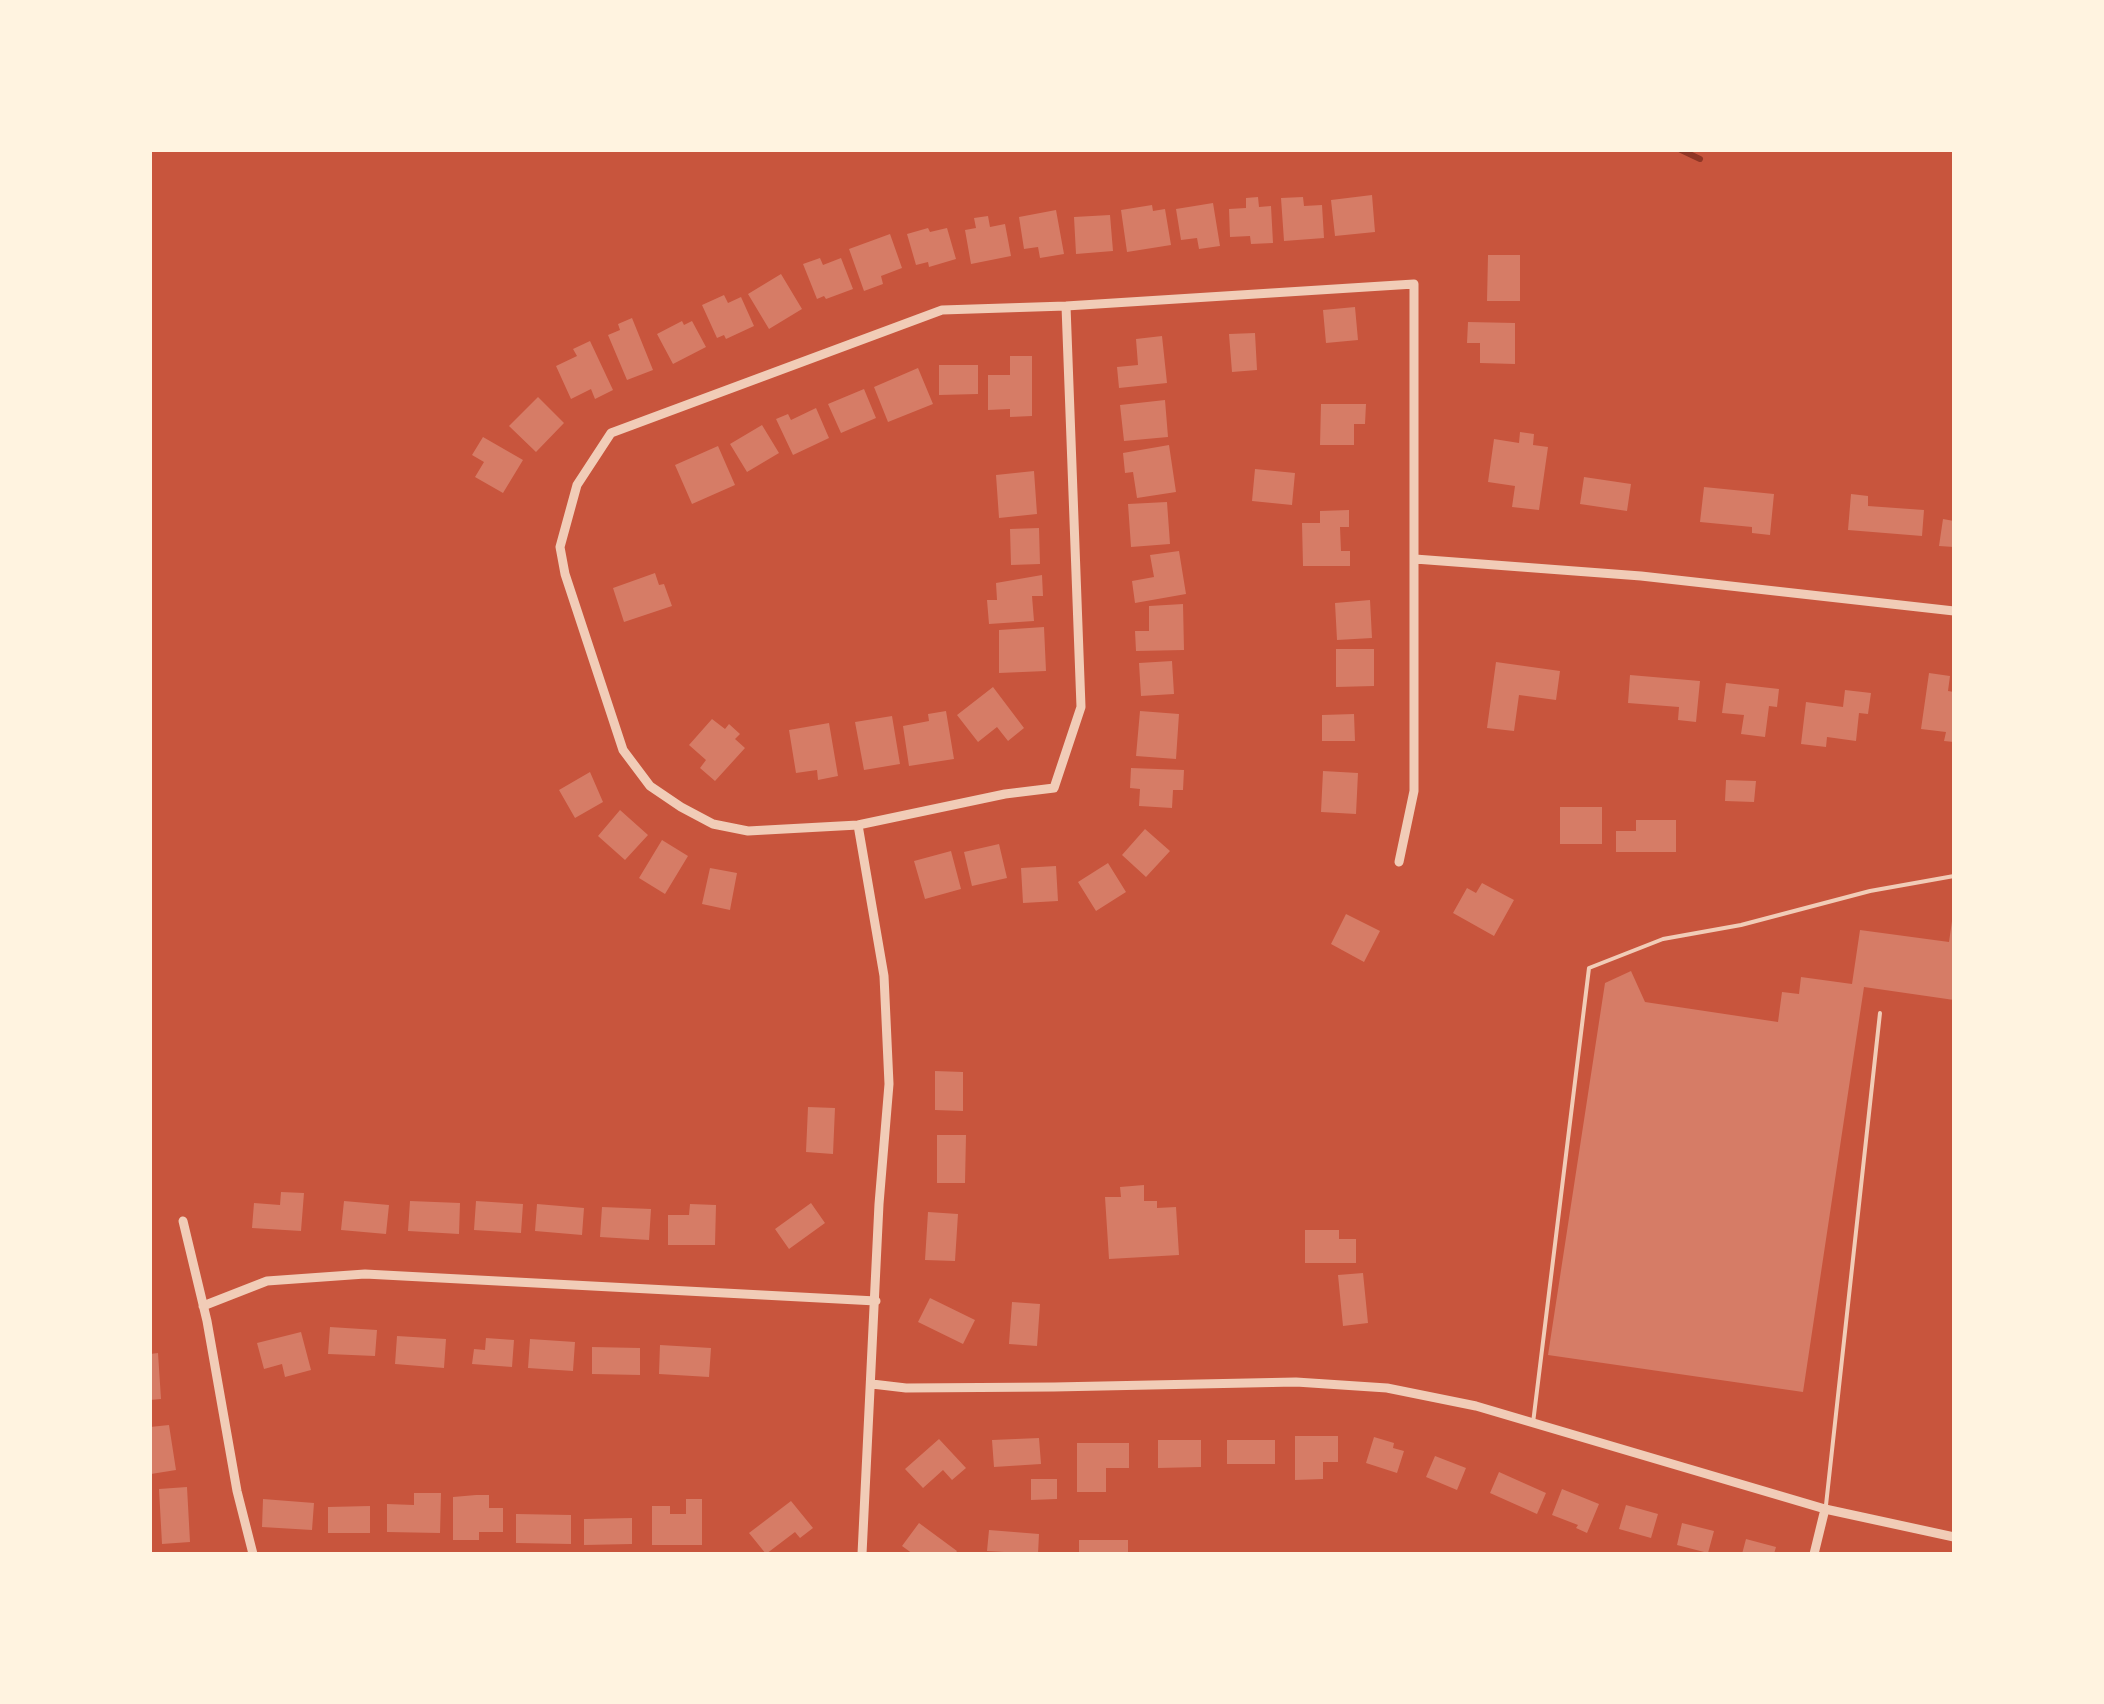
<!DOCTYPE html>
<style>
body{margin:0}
#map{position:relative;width:2104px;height:1704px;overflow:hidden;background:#c8553d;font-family:"Asap Condensed",sans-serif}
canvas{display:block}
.frame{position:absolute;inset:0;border:152px solid #fff3e0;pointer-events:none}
</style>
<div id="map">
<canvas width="2104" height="1704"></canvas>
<div class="frame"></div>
</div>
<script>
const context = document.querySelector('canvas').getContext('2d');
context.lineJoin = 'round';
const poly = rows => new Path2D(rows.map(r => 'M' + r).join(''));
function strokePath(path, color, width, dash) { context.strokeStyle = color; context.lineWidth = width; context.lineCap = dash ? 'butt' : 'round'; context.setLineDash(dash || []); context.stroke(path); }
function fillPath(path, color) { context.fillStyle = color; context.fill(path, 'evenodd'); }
const stream = poly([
 [1681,150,1700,159]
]);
const building = poly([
 [1372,195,1375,232,1335,236,1331,200],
 [1258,197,1259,207,1271,206,1273,243,1251,244,1250,236,1230,237,1229,209,1246,208,1246,198],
 [1303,197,1304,206,1322,205,1324,238,1284,241,1281,198],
 [1213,203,1220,246,1199,249,1197,238,1181,240,1176,209],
 [1152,205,1153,211,1165,209,1171,245,1127,252,1121,210],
 [1056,210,1064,254,1040,258,1038,247,1024,249,1019,217],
 [1110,215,1113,251,1076,254,1074,217],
 [988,216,990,227,1005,224,1011,256,971,264,965,230,976,228,974,218],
 [928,228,930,232,947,228,956,259,929,267,928,262,916,265,907,234],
 [890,234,902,268,881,276,883,284,864,291,849,249],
 [1488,255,1520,255,1520,301,1487,301],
 [820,258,823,265,841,258,853,289,826,299,824,296,817,299,803,264],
 [781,274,802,309,769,329,748,294],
 [724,295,728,303,741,297,754,326,726,339,724,335,717,338,702,305],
 [1355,307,1358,340,1326,343,1323,310],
 [632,318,653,370,627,380,608,335,620,330,618,324],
 [682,321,684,325,692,321,706,347,673,364,657,334],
 [1468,322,1515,323,1515,364,1480,363,1480,343,1467,343],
 [1255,333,1257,370,1232,372,1229,334],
 [1162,336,1167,383,1119,388,1117,367,1138,365,1136,339],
 [590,341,613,390,595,399,591,389,571,399,556,366,577,356,573,349],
 [1010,356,1032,356,1032,416,1010,417,1010,409,988,410,988,375,1010,375],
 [939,365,978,365,978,394,939,395],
 [918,368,933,404,888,422,874,387],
 [864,389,876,418,841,433,828,404],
 [538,397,564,423,536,452,509,426],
 [1165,400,1168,437,1124,441,1120,405],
 [1321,404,1366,404,1365,424,1354,424,1354,445,1320,445],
 [816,408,829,438,793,455,776,419,788,414,791,420],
 [762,425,779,453,747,472,730,444],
 [1520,432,1534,434,1533,445,1548,447,1539,510,1512,507,1515,486,1488,482,1494,439,1519,443],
 [483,437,523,460,503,493,475,477,484,462,472,455],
 [1169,445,1176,492,1137,498,1133,472,1125,473,1123,453],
 [718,446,735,485,692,504,675,465],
 [1255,469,1295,473,1292,505,1252,501],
 [1034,471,1037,514,999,518,996,475],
 [1584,477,1631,484,1627,511,1580,504],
 [1704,487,1774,494,1770,535,1752,533,1752,527,1700,522],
 [1851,494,1868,496,1868,506,1924,510,1922,536,1848,530],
 [1167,502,1170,544,1131,547,1128,504],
 [1349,510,1349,527,1340,527,1341,551,1350,551,1350,566,1303,566,1302,523,1320,523,1320,511],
 [1943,519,1954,521,1954,547,1939,546],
 [1039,528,1040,564,1011,565,1010,529],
 [1179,551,1186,594,1135,603,1132,581,1154,577,1150,555],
 [655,573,659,585,664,584,672,606,624,622,613,588],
 [1042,575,1043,596,1032,596,1034,621,989,624,987,600,997,600,996,583],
 [1370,600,1372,638,1337,640,1335,603],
 [1183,604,1184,650,1136,651,1135,631,1149,631,1149,606],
 [1044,627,1046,671,999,673,999,630],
 [1336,649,1374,649,1374,686,1336,687],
 [1172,661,1174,694,1141,696,1139,663],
 [1496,662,1560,671,1556,700,1519,695,1514,731,1487,728],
 [1929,673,1950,676,1948,691,1954,692,1954,742,1944,741,1946,732,1921,729],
 [1630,675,1700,681,1696,722,1678,720,1679,707,1628,703],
 [1726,683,1779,689,1777,707,1769,706,1765,737,1741,734,1744,715,1722,713],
 [993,687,1024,728,1008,741,997,727,978,742,957,715],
 [1845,690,1871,693,1868,714,1859,713,1856,741,1827,737,1826,747,1801,744,1806,702,1843,707],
 [946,711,954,759,909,766,903,726,929,721,928,714],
 [1140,711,1179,714,1176,759,1136,756],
 [1354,714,1355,741,1322,741,1322,715],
 [892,716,900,764,864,770,855,722],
 [712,719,725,729,729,724,740,734,735,739,745,748,715,781,700,768,706,760,689,745],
 [829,723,838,776,818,780,817,770,796,773,789,730],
 [1131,768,1184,770,1183,790,1173,790,1172,808,1139,806,1140,789,1130,788],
 [1323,771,1358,773,1356,814,1321,812],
 [590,772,603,802,575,818,559,790],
 [1726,780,1756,781,1754,802,1725,801],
 [1560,807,1602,807,1602,844,1560,844],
 [620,810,648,835,625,860,598,836],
 [1636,820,1676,820,1676,852,1616,852,1616,831,1636,831],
 [1145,829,1170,851,1146,877,1122,855],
 [662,840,688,856,665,894,639,878],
 [999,844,1007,878,972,886,964,852],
 [951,851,961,889,925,899,914,861],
 [1108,863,1126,892,1096,911,1078,882],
 [1056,866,1058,901,1023,903,1021,868],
 [710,868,737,873,730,910,702,904],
 [1482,883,1514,900,1494,936,1453,913,1467,888,1476,893],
 [1346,914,1380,931,1364,962,1331,944],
 [1952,921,1954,1000,1864,987,1803,1392,1548,1355,1605,983,1631,971,1645,1002,1778,1022,1782,992,1799,994,1801,977,1852,984,1860,930,1949,942],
 [935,1071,963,1072,963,1111,935,1110],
 [808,1107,835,1108,833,1154,806,1152],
 [937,1135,966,1135,965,1183,937,1183],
 [1144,1185,1144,1201,1157,1201,1157,1208,1176,1207,1179,1255,1109,1259,1105,1197,1121,1197,1120,1187],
 [281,1192,304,1193,301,1231,252,1228,254,1203,280,1205],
 [344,1201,389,1205,386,1234,341,1230],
 [410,1201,460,1203,459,1234,408,1231],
 [476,1201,523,1204,521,1233,474,1230],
 [811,1203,825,1223,789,1249,775,1229],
 [537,1204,584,1208,582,1235,535,1231],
 [690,1204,716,1205,715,1245,668,1245,668,1215,689,1215],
 [602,1207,651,1209,649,1240,600,1237],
 [928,1212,958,1214,955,1261,925,1260],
 [1305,1230,1339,1230,1339,1239,1356,1239,1356,1263,1305,1263],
 [1363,1273,1368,1323,1343,1326,1338,1275],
 [930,1298,975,1320,963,1344,918,1322],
 [1012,1302,1040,1304,1037,1346,1009,1344],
 [330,1327,377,1330,375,1356,328,1354],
 [301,1332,311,1370,285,1377,282,1364,264,1369,257,1343],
 [397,1336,446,1339,444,1368,395,1364],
 [486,1338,514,1340,512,1367,472,1364,474,1349,485,1350],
 [530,1339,575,1342,573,1371,528,1368],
 [660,1345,711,1348,709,1377,659,1374],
 [592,1347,640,1348,640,1375,592,1374],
 [158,1353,161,1399,150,1400,150,1354],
 [169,1425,176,1470,151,1474,150,1427],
 [1295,1436,1338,1436,1338,1462,1323,1462,1323,1479,1295,1480],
 [1374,1437,1394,1443,1393,1448,1404,1451,1397,1473,1366,1463],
 [1039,1438,1041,1464,994,1467,992,1440],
 [939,1439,966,1468,952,1480,943,1470,923,1488,905,1469],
 [1158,1440,1201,1440,1201,1467,1158,1468],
 [1227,1440,1275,1440,1275,1464,1227,1464],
 [1077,1443,1129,1443,1129,1468,1106,1468,1106,1492,1077,1492],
 [1435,1456,1466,1468,1457,1490,1426,1477],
 [1499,1472,1546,1493,1537,1514,1490,1493],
 [1031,1479,1057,1479,1057,1499,1031,1500],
 [187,1487,190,1542,162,1544,159,1489],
 [1562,1489,1599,1504,1587,1533,1576,1528,1578,1525,1552,1515],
 [414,1493,441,1493,440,1533,387,1532,387,1504,414,1505],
 [476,1495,489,1495,489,1508,503,1508,503,1532,479,1532,479,1540,453,1540,453,1497],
 [263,1499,314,1503,312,1530,262,1527],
 [686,1499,702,1499,702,1545,652,1545,652,1506,670,1506,670,1514,686,1514],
 [791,1501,813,1528,800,1538,795,1532,766,1554,749,1533],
 [1626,1505,1658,1514,1651,1538,1619,1529],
 [370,1506,370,1533,328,1533,328,1507],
 [516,1514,571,1515,571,1544,516,1543],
 [632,1518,632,1544,584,1545,584,1519],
 [919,1523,957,1551,955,1554,913,1554,902,1546],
 [1682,1523,1714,1531,1708,1553,1677,1545],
 [989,1530,1039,1534,1038,1554,987,1551],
 [1746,1539,1776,1547,1774,1554,1742,1554],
 [1079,1540,1128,1540,1128,1554,1079,1554]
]);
const service = poly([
 [1533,1423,1589,968,1663,939,1741,925,1870,891,1954,876],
 [1826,1505,1880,1013]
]);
const minor = poly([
 [1066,306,1081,707,1054,788,1005,794,858,825,748,831,713,824,681,807,650,786,623,750,565,574,560,547,577,485,611,433,942,310,1066,306,1414,284,1414,791,1399,862],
 [1415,559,1641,576,1954,611],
 [858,825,884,976,889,1084,879,1204,862,1554],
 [183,1221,207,1321,237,1491,253,1554],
 [203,1306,267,1281,365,1274,876,1301],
 [872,1384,906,1388,1054,1387,1296,1382,1387,1388,1476,1406,1825,1509,1954,1537],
 [1814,1554,1825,1509]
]);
strokePath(stream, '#8f3625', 6);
fillPath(building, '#d67c66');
strokePath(service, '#f1ccb7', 4);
strokePath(minor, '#f1ccb7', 9);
</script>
